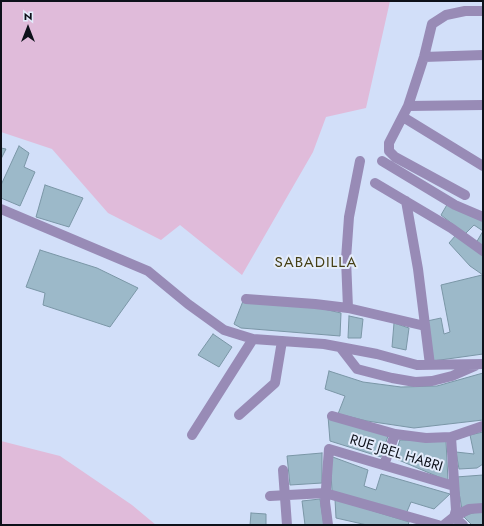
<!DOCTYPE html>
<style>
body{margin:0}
#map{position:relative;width:484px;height:526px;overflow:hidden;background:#d2dff9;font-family:Jost,sans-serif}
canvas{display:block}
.frame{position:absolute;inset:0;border:2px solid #0d111a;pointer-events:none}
.north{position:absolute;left:8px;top:8px;width:40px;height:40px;-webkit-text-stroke:3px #e4ecfc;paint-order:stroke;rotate:0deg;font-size:11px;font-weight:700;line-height:16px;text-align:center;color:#0d111a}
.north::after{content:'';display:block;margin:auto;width:14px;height:18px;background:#0d111a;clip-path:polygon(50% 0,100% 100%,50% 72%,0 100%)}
</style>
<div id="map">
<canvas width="484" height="526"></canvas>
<div class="frame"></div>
<div class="north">N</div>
</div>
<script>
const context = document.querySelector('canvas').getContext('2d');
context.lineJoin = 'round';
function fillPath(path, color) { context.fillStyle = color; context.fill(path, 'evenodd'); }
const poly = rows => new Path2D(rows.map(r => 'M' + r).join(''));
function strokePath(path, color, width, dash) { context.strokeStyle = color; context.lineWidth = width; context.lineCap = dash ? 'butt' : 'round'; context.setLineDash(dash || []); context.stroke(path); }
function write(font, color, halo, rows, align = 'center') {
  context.font = font + ' Jost,sans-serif'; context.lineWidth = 4; context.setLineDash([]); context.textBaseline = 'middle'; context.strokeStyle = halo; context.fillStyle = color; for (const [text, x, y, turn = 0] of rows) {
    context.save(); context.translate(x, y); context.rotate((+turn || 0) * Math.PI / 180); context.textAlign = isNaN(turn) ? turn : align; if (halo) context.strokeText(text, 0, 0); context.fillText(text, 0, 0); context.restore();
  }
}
const green = poly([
 [1,1,390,1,366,108,326,117,313,152,242,275,180,225,161,240,108,213,52,149,1,132],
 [1,441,60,456,132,505,156,525,1,525]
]);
const building = poly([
 [19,146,29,153,24,167,35,172,20,206,1,198,1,185,19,146],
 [1,148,6,149,1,159,1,148],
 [45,185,83,198,69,227,36,217,45,185],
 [448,203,483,221,483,248,476,243,483,231,474,225,465,234,441,215,448,203],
 [456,235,483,256,483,275,470,266,449,243,456,235],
 [40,250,97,268,138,288,110,327,43,305,45,293,26,287,40,250],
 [482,275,483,354,433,361,427,321,441,318,444,334,450,332,441,285,482,275],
 [243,301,311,306,341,313,340,336,241,328,234,324,243,301],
 [349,316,363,319,361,338,348,338,349,316],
 [394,323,409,328,406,350,392,347,394,323],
 [213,334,232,347,219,367,198,355,213,334],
 [329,371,363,382,401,387,437,386,483,373,483,420,414,428,367,421,338,414,345,396,325,389,329,371],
 [328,416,388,436,381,457,330,441,328,416],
 [483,432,483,464,477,468,459,469,456,452,474,454,470,435,483,432],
 [400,440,446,441,448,481,394,458,400,440],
 [322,453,322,483,290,485,287,456,322,453],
 [330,456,368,470,364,486,376,490,381,474,450,494,434,509,411,502,406,514,332,491,330,456],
 [483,475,483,506,462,509,456,477,483,475],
 [320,499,324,525,294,525,305,525,302,501,320,499],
 [335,499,409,522,408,525,367,525,336,518,335,499],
 [483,510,483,525,472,525,463,516,483,510],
 [251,513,266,514,266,525,250,525,251,513]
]);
const minor = poly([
 [424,57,483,55],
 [408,106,483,105],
 [403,117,483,166],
 [382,161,455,205,483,217],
 [375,183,451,228,483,251],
 [465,195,395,157,389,151,389,143,408,106,424,57,432,24,446,15,465,11,483,11],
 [406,201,418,269,430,365],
 [1,209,148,271,188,304,224,330,253,339,324,344,377,354,417,365,483,364],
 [246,299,315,304,348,308,425,326],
 [348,308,346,259,349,217,360,161],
 [340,347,357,369,392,378,415,382,432,381,452,376,475,366],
 [239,415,275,383,282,341],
 [332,416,395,434,426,438,451,437,483,426],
 [192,435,253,339],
 [451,437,456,510,454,517],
 [384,465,395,434],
 [283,470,287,525],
 [270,496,325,493,438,525],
 [454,517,463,525],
 [328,525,325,502,329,449,454,486],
 [444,525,454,517,469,509,483,508]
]);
const streetNames = [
 ["RUE JBEL HABRI",396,454,17]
];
const neighbourhoodNames = [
 ["SABADILLA",316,263]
];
fillPath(green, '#e0bbda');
fillPath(building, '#9cb9c9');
strokePath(building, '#7a96a6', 1);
strokePath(minor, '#988bb6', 10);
write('14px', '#0d111a', '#e4ecfc', streetNames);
context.letterSpacing = '1px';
write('15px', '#453f15', '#e4ecfc', neighbourhoodNames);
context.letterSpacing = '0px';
</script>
